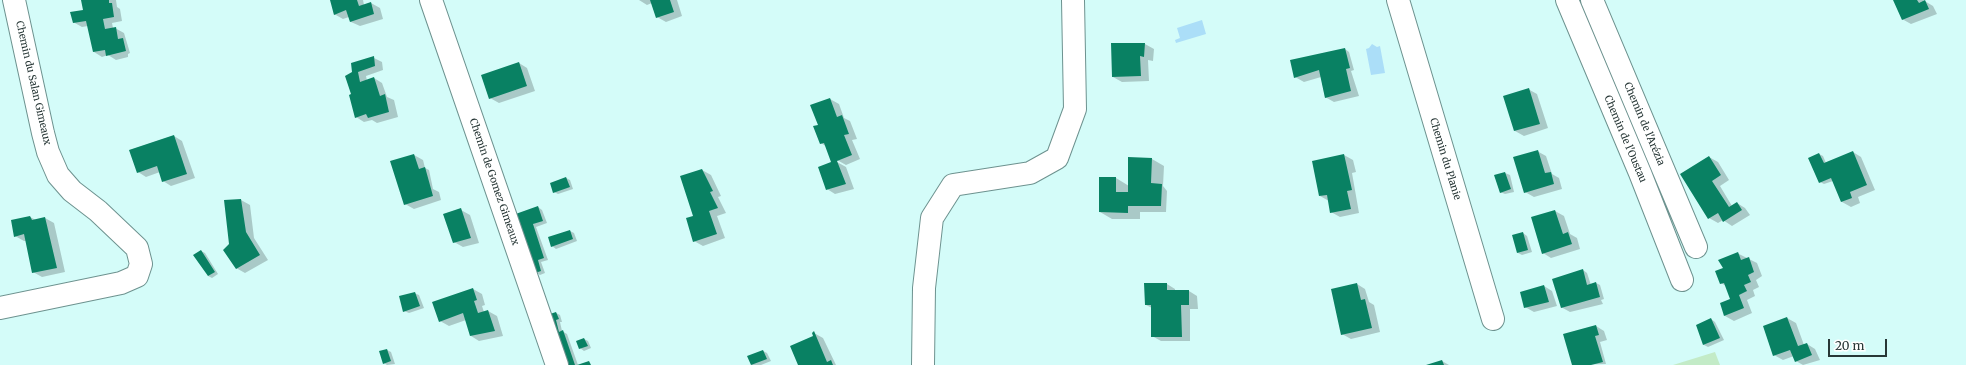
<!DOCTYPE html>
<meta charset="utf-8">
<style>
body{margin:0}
#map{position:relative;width:1966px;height:365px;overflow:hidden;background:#d4fcf9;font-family:Merriweather,serif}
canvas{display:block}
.scale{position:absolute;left:1828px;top:339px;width:59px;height:18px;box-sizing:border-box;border:2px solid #273736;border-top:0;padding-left:5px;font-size:12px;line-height:14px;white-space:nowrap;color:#273736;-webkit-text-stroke:3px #fff;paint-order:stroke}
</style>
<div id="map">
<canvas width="1966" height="365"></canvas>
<div class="scale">20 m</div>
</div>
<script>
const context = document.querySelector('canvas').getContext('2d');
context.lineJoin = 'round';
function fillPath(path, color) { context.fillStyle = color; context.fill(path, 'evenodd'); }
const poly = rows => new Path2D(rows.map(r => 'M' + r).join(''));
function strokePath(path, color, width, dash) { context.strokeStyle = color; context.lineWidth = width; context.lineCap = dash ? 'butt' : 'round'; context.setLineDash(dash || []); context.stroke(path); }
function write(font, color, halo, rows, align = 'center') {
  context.font = font + ' Merriweather,serif'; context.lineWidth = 4; context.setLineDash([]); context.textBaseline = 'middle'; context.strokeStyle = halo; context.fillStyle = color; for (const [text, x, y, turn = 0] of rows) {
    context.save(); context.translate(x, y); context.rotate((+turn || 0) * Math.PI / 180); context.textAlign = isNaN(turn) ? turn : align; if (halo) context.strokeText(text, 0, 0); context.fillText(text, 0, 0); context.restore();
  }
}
const green = poly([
 [1715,352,1720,365,1673,365]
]);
const water = poly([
 [1202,20,1206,34,1176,43,1175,40,1180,38,1177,28],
 [1372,44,1377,47,1380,46,1385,73,1371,75,1366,49,1369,48]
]);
const shadow = poly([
 [82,0,116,0,117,7,120,9,122,21,112,23,113,28,115,28,124,33,130,53,128,54,128,57,116,60,108,55,102,57,94,52,88,26,82,27,73,22,84,10],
 [331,0,363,0,364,5,371,3,380,8,383,19,360,26,351,22,349,17,343,19,334,14],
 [639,0,678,0,677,0,682,16,666,22,657,17,652,3,647,5],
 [1894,0,1923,0,1933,6,1937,14,1911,24,1902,19],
 [1112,44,1145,44,1154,49,1153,61,1148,60,1149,81,1122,82,1113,77],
 [1345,49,1349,52,1354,70,1351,71,1359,96,1334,102,1325,97,1321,77,1304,82,1295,77],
 [374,58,382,62,383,70,366,76,367,81,374,78,382,83,387,97,394,100,398,117,377,123,372,120,364,122,356,117,352,94,346,77],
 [519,63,527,68,535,91,499,103,490,98],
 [1528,89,1537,94,1548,128,1524,136,1515,131,1504,97],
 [830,99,839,104,844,118,850,121,857,139,852,140,860,159,846,165,837,160,837,162,846,167,854,189,835,194,827,189,832,162,827,147,821,143,819,126],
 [174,136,182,141,195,178,171,186,163,181,160,172,146,177,138,172],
 [1537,151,1546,156,1552,174,1559,178,1562,189,1534,197,1525,192],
 [1853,152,1861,157,1875,190,1858,197,1860,203,1851,207,1842,202,1833,181,1824,184,1820,182,1819,154,1823,156,1826,163],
 [414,155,423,160,425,168,429,170,433,189,439,192,441,200,414,209,405,204],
 [1344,155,1353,160,1356,172,1352,173,1359,213,1340,217,1331,212,1329,201,1320,196],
 [1709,157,1718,162,1729,180,1720,186,1732,206,1737,203,1745,208,1750,215,1732,226,1723,220,1718,223,1709,218,1682,175],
 [1152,159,1164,166,1163,186,1167,191,1166,212,1140,212,1140,219,1112,219,1100,212,1116,178,1129,186],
 [702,170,711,175,721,196,718,197,726,213,717,216,725,238,703,246,694,241,694,216],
 [1505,173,1510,175,1514,192,1505,194,1500,192,1496,176],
 [566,178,570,180,573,189,558,194,554,192],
 [241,200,250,205,254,238,268,260,245,273,236,268,230,245],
 [538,207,542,210,547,223,536,227,548,260,541,262,545,273,540,275,536,272,526,250],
 [461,210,470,215,479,243,463,247,454,242],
 [1555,211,1564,216,1570,234,1577,238,1580,249,1551,258,1543,253,1532,218],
 [30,217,36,220,45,218,54,223,65,272,42,277,33,272,26,241,24,241,15,236],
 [570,231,574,233,577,241,556,249,552,246],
 [1523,233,1527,236,1532,252,1522,255,1518,253],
 [201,251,205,253,218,274,212,278,208,276],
 [1737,253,1757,263,1762,276,1756,280,1759,287,1753,290,1755,296,1747,300,1752,313,1734,321,1725,316,1721,304,1731,299,1726,286,1721,283,1725,268],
 [1583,270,1587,273,1591,285,1596,283,1600,285,1604,299,1601,300,1603,304,1570,312,1561,307],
 [1167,284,1175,289,1175,291,1189,291,1197,296,1198,309,1190,309,1190,341,1161,341,1152,336,1152,308,1146,305],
 [1357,284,1365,289,1369,302,1374,305,1380,332,1351,339,1342,334],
 [1544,286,1552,291,1557,306,1534,312,1525,307],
 [473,289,482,294,485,305,482,306,484,312,488,311,497,316,503,336,479,341,471,336,466,320,449,326,440,321,434,303],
 [414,293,419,295,424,308,409,313,404,311],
 [556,313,560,315,562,322,560,322,562,331,567,334,578,365,563,365,545,316],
 [1787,318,1796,323,1804,345,1807,344,1815,349,1820,360,1803,365,1796,361,1794,356,1783,360,1774,355],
 [1711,319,1715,322,1724,340,1708,347,1704,345],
 [1596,326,1604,331,1607,340,1600,342,1606,364,1573,365],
 [814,333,823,338,836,365,799,365,814,336],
 [584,339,588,341,591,348,584,351,580,348],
 [387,350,391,352,395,364,387,365,384,363],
 [763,351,767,353,771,361,761,365,752,365,749,356],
 [1442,361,1449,365,1428,365]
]);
const building = poly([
 [81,0,109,0,109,3,112,3,114,17,103,19,105,29,116,27,118,39,123,38,126,51,106,56,105,50,93,52,86,21,73,23,70,12,83,10],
 [330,0,357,0,359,6,371,2,374,14,350,22,346,10,334,15],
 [650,0,670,0,674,12,656,18],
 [1893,0,1917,0,1919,3,1925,0,1929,9,1902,20],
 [1111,43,1145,43,1144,57,1140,56,1141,76,1112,77],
 [1345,48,1350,68,1346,69,1351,91,1325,98,1319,70,1294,78,1290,60],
 [374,56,375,66,358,72,360,82,374,77,380,96,385,94,389,112,368,118,366,114,355,118,349,95,351,94,345,76,352,72,351,63],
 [519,62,527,86,489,99,481,75],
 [1529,88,1540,124,1514,131,1503,96],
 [830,98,837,117,842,115,849,134,844,135,852,155,837,161,846,184,826,190,818,167,831,162,824,143,820,144,813,126,818,125,810,105],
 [174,135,187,174,162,182,157,166,137,173,129,150],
 [1538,150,1545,173,1551,172,1554,184,1524,193,1513,157],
 [1853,151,1867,185,1850,192,1852,198,1841,202,1831,178,1819,183,1808,158,1819,153,1824,163],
 [414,154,419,169,425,167,433,196,404,205,390,161],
 [1344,154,1352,190,1347,191,1351,209,1330,213,1327,195,1319,196,1312,161],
 [1709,156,1721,175,1712,181,1729,207,1737,202,1742,210,1723,222,1718,213,1708,219,1680,174],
 [1128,157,1152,158,1151,183,1162,184,1161,206,1128,206,1128,213,1099,212,1099,177,1116,177,1116,192,1128,192],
 [702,169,713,191,710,192,718,208,709,211,717,234,693,242,686,218,693,216,680,176],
 [1505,172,1511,189,1500,193,1494,175],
 [566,177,570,187,553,193,550,183],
 [241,199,246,232,260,255,236,269,223,250,229,244,224,200],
 [538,206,543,221,533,224,544,258,538,260,541,271,535,273,510,216],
 [461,208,471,238,453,243,443,214],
 [1555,210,1563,234,1568,232,1572,244,1542,254,1531,217],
 [30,216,32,220,45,217,57,268,32,273,24,234,14,237,11,220],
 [570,230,573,239,551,247,548,237],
 [1523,232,1528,250,1517,253,1512,235],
 [201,250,215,272,208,276,193,255],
 [1738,252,1741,260,1749,257,1754,272,1748,275,1751,282,1744,285,1747,291,1739,295,1744,308,1724,316,1720,303,1730,299,1724,283,1720,284,1715,271,1723,268,1718,260],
 [1583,269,1587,285,1596,282,1600,297,1561,308,1552,279],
 [1144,283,1167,283,1167,290,1189,290,1189,305,1181,305,1182,337,1151,337,1151,305,1145,305],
 [1357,283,1361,300,1365,299,1372,328,1341,335,1331,289],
 [1544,285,1549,302,1524,308,1520,292],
 [473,288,477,300,474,301,478,313,488,310,495,331,470,336,463,313,439,322,432,302],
 [415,292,420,306,403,312,399,296],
 [556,312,559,319,556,320,559,332,563,330,575,365,562,365,544,316],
 [1787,317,1798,346,1807,343,1812,355,1795,362,1790,350,1773,356,1763,326],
 [1711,318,1720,338,1703,345,1696,325],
 [1596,325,1599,335,1595,336,1603,362,1591,365,1572,365,1563,334],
 [814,331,827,362,831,360,833,365,798,365,790,346,813,336,812,333],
 [584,338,588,346,579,349,576,341],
 [387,349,391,361,383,364,379,351],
 [763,350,767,359,751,365,747,356],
 [1442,360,1444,365,1426,365],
 [589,361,591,365,577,365]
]);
const minor = poly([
 [431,0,557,365],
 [1398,0,1493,319],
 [1567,0,1640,173,1682,280],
 [1592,0,1696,247],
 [0,308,121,283,137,276,141,264,137,248,98,211,72,191,58,175,48,152,43,133,14,0],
 [923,365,924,288,932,218,953,185,1030,173,1057,158,1075,109,1073,0]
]);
const streetNames = [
 ["Chemin du Salan Gimeaux",33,83,77],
 ["Chemin de l'Arézia",1644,124,67],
 ["Chemin de l'Oustau",1625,139,67],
 ["Chemin du Planie",1445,159,73],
 ["Chemin de Gomez Gimeaux",494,182,71]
];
fillPath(green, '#c3ebc7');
fillPath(water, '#abdef8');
fillPath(shadow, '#0003');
fillPath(building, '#098163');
strokePath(minor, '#6d928f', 24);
strokePath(minor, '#fff', 22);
write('10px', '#273736', '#fff', streetNames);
</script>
